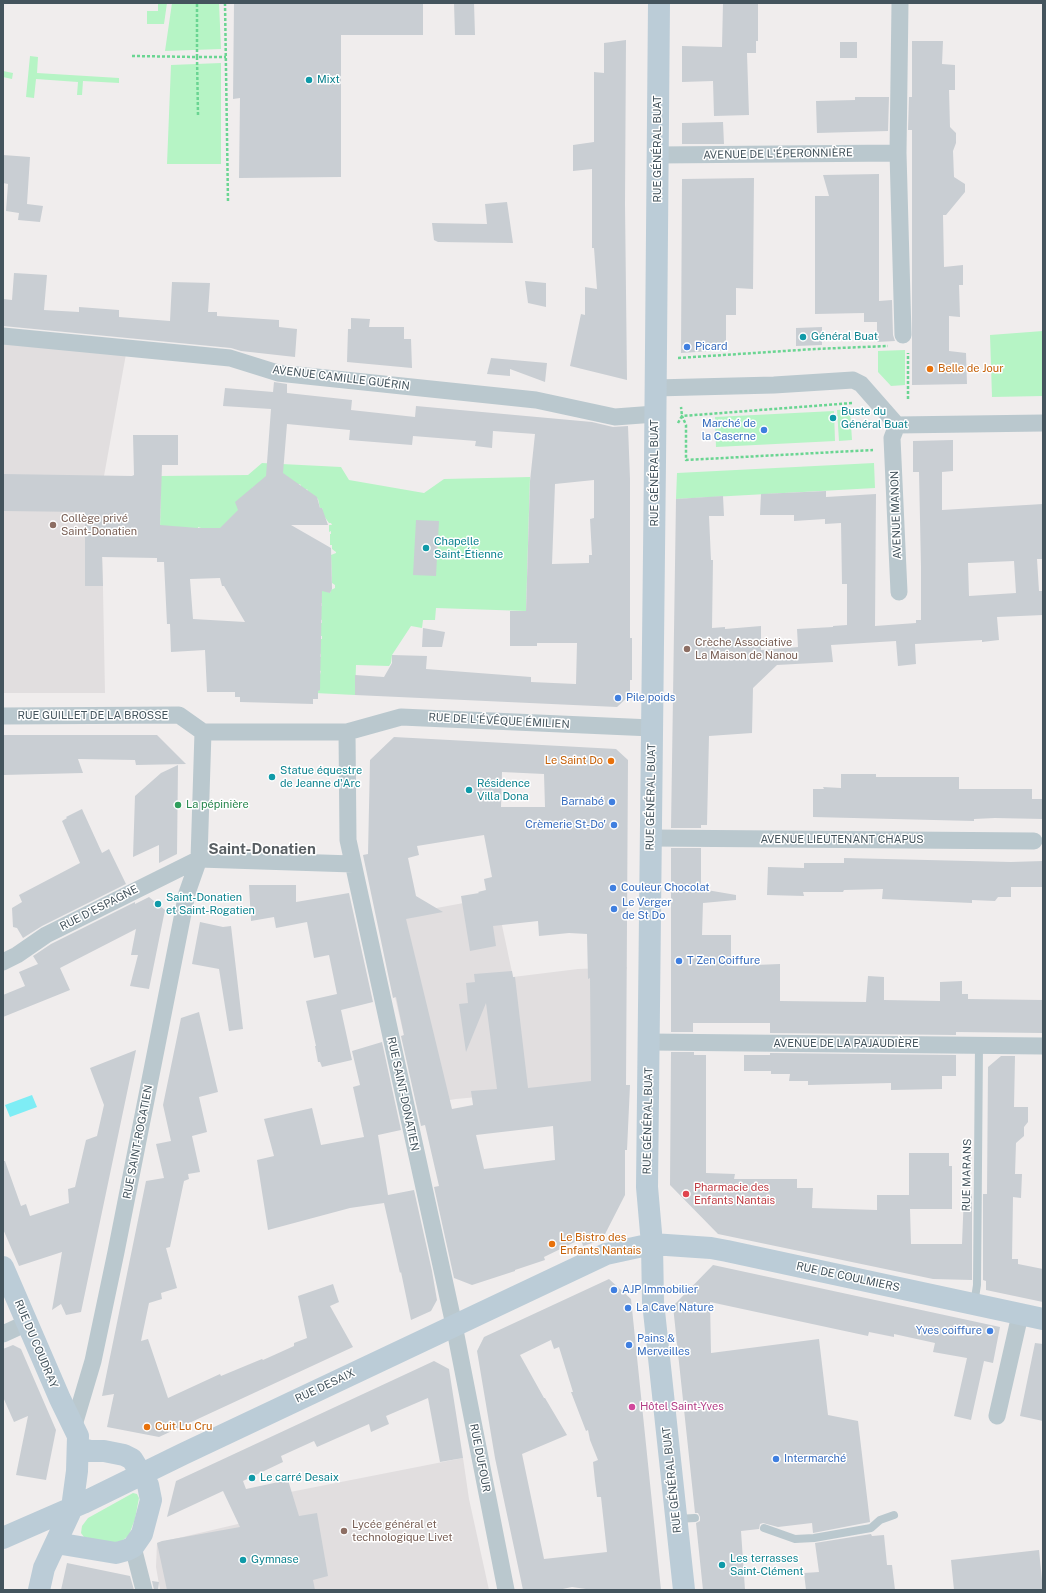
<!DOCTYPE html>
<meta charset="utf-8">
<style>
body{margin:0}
#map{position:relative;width:1046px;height:1593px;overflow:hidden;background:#f0eded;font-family:"Public Sans",sans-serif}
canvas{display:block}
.frame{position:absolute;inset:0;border:4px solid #44545d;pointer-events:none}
</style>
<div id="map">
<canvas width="1046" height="1593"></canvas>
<div class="frame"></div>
</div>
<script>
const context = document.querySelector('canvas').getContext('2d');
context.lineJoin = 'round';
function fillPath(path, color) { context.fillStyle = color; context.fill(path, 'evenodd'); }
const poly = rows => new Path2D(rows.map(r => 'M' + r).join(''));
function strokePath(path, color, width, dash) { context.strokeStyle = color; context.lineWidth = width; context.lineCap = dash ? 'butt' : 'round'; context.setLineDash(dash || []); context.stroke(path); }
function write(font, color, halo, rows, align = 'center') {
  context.font = font + ' "Public Sans",sans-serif'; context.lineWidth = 3; context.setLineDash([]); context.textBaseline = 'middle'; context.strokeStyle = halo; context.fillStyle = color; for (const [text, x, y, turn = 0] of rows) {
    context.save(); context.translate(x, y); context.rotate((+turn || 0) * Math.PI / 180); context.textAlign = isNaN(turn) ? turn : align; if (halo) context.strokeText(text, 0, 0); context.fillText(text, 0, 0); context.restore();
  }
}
const education = poly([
 [3,341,126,354,104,476,102,538,105,693,3,693],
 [496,897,513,977,578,969,627,967,595,1086,456,1099,420,1105,377,919],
 [463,1458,469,1499,489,1590,160,1590,156,1567,157,1543,238,1524,285,1493]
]);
const green = poly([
 [158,3,167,3,164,24,147,24,147,11,158,11],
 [172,3,219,3,221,49,165,51],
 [30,56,38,57,37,73,119,78,119,83,83,81,82,95,77,95,78,82,36,79,34,98,26,97],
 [221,63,221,164,167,164,171,65],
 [3,71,13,73,12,79,3,77],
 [1043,331,1043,396,992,397,990,335],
 [905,350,905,385,891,386,878,372,878,351],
 [850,409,852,440,839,441,837,410],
 [834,411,835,441,716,447,715,417],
 [262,463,341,467,349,480,424,493,444,479,530,477,526,611,436,608,435,620,423,620,422,628,411,626,392,655,391,663,389,666,356,665,355,695,315,693,321,671,318,670,318,657,321,657,321,654,318,653,319,639,322,639,322,636,319,636,319,623,322,623,322,620,319,619,319,606,322,606,322,603,320,603,319,587,330,593,331,590,335,588,335,585,332,583,331,555,336,553,336,552,332,549,332,545,330,545,330,534,331,534,331,531,329,532,329,525,332,525,331,523,329,523,324,516,320,510,323,509,320,508,318,499,306,492,308,490,306,489,305,490,301,488,301,485,299,484,256,488,253,487,239,514,219,530,218,528,215,528,201,530,201,528,198,527,198,530,160,529,161,476,248,475],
 [874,463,875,488,676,499,677,473],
 [133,1493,137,1494,139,1498,135,1519,129,1535,122,1541,112,1543,84,1537,81,1533,82,1526,88,1518]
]);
const water = poly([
 [32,1095,37,1107,10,1117,5,1105]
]);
const building = poly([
 [234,3,423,3,423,35,341,35,341,177,239,178,240,98,233,99],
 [454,3,474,3,475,35,455,35],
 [723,3,758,3,758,41,756,41,756,53,747,53,749,115,714,116,713,81,682,82,682,46,722,47],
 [626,40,625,204,627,380,570,366,581,314,585,315,585,287,597,289,594,248,592,248,592,169,573,171,573,145,594,142,594,72,604,73,604,43],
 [912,41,943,41,942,64,955,65,955,90,949,90,950,127,956,133,956,143,953,151,954,177,965,184,965,192,946,215,943,215,944,267,963,265,963,285,959,285,960,317,949,316,949,351,966,353,967,384,912,385,912,130,908,130,909,97,912,97],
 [840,42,857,42,857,58,840,58],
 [855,97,889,97,888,131,817,133,816,101,855,100],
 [723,122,724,144,682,144,682,123],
 [3,155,30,157,27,204,43,206,40,222,18,220,19,213,6,211,8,184,3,183],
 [879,174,879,301,892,300,893,335,895,341,877,342,877,322,864,322,864,313,815,314,815,196,829,196,823,175],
 [754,178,753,289,736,288,736,315,726,315,726,350,681,353,682,179],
 [507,202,513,243,438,242,434,240,432,223,487,224,485,204],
 [14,273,47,275,44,310,79,312,79,307,119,310,119,317,170,321,172,282,210,283,208,312,217,312,217,316,279,320,279,327,297,329,295,357,241,351,231,348,3,326,3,299,12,300],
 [525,281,546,283,546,307,528,303],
 [351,318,370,319,369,327,404,327,404,339,411,339,412,368,347,362,348,329,351,329],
 [822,327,822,345,796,346,796,328],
 [491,358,547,363,545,382,510,369,510,376,487,374],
 [274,382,287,384,287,393,352,400,351,410,415,417,416,406,592,422,613,427,628,426,630,479,630,638,632,638,632,680,630,680,630,695,617,707,355,695,355,675,384,677,392,663,392,655,427,656,426,669,531,677,531,682,576,684,577,643,537,643,537,646,510,646,510,611,526,611,530,481,535,434,493,431,492,448,475,446,476,441,413,436,412,445,349,440,350,430,287,424,283,473,317,497,320,508,322,508,328,525,291,525,331,548,332,589,330,593,322,591,320,690,318,691,318,699,313,699,313,704,240,702,240,697,235,697,235,692,207,692,205,650,171,652,170,624,167,624,164,562,157,562,157,558,102,557,103,586,85,586,85,512,3,511,3,474,132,476,134,475,133,435,178,435,178,465,162,465,160,525,198,528,220,528,238,510,235,502,266,476,271,409,223,406,225,388,273,392],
 [594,480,594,518,590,519,592,555,589,555,589,563,552,564,555,484],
 [220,578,222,586,224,586,245,622,193,619,190,579],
 [953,440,953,471,942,472,942,510,1043,504,1043,559,1037,559,1039,591,1043,591,1043,615,997,617,999,640,982,642,982,640,915,644,916,664,898,666,896,641,831,645,833,662,777,665,753,688,752,733,709,736,707,825,701,825,701,828,671,828,676,499,723,496,724,516,709,516,711,560,713,560,712,628,725,627,725,629,761,626,761,650,798,647,797,629,833,627,833,626,847,625,847,584,842,584,841,523,825,524,825,519,794,521,794,515,760,515,761,494,826,491,826,497,876,494,875,626,916,623,916,620,921,620,921,567,919,472,913,472,913,441],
 [1014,561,1016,593,969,596,968,563],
 [416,520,439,521,436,576,413,575],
 [423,628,445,632,442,647,422,647],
 [3,735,157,735,186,764,136,765,135,760,78,759,83,773,3,775],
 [394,737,616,749,628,760,626,1085,630,1085,627,1150,625,1150,625,1195,602,1240,583,1246,581,1239,544,1257,545,1260,515,1270,515,1271,472,1285,454,1278,434,1187,439,1186,425,1125,421,1126,401,1036,404,1035,396,997,393,998,363,855,368,854,370,760],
 [502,772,544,774,545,807,501,807],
 [484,835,492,877,484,879,486,890,478,892,479,893,461,896,470,951,496,946,493,926,538,921,539,936,569,933,587,934,588,979,590,978,591,1081,528,1088,515,977,513,977,512,971,474,974,475,982,466,983,468,1003,459,1004,466,1052,486,1003,497,1089,471,1091,473,1105,452,1109,406,919,443,912,416,896,408,858,419,855,417,846],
 [553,1126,555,1160,484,1169,476,1135],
 [178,765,177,854,159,863,159,845,133,857,135,796,161,773],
 [841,774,876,774,876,777,959,777,959,789,1032,789,1032,799,1042,799,1042,802,1043,802,1043,819,995,818,974,819,974,821,813,817,813,789,824,789,823,787,841,788],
 [82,809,102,853,109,849,126,884,42,926,23,938,17,928,13,927,12,908,22,902,19,895,80,863,62,821,67,818,66,817],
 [671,848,701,848,701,889,736,895,736,900,703,903,702,935,731,935,731,966,780,964,780,1001,866,1002,868,976,884,977,884,1000,940,1001,940,982,962,981,962,994,968,994,968,999,1043,1000,1043,1033,956,1032,956,1035,770,1033,770,1023,693,1023,693,1032,671,1032],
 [844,858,1011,862,1043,861,1043,887,1011,887,1011,897,998,897,995,901,972,900,972,903,882,899,883,889,844,890,843,892,803,892,804,896,767,895,768,867,804,868,804,863,844,863],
 [249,885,296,885,296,902,349,893,373,1002,341,1010,352,1060,322,1067,320,1062,318,1062,315,1046,316,1046,306,1001,337,994,329,955,314,958,307,922,276,928,274,917,251,921],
 [149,897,165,910,149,989,130,986,138,955,131,955,136,929,60,968,70,990,3,1017,3,995,25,986,19,972,38,964,33,956,51,944,135,902,135,904],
 [200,922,223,927,231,926,243,1029,229,1031,219,969,192,964],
 [199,1012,218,1092,199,1097,207,1132,192,1136,200,1172,188,1174,189,1179,184,1181,170,1247,166,1248,177,1288,161,1293,162,1299,149,1303,141,1341,148,1339,168,1398,220,1374,221,1376,262,1359,263,1360,294,1346,294,1343,307,1338,298,1296,333,1284,339,1302,330,1306,353,1347,159,1437,107,1427,114,1394,102,1396,146,1181,164,1178,156,1144,171,1141,163,1105,181,1018],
 [382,1042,401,1130,378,1135,388,1195,414,1190,432,1271,437,1300,431,1311,411,1320,401,1272,400,1273,384,1203,350,1208,268,1230,257,1160,274,1156,264,1119,312,1108,321,1145,364,1137,353,1087,360,1085,352,1051],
 [136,1050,81,1312,66,1315,61,1304,52,1310,62,1252,19,1266,3,1229,3,1161,5,1161,21,1206,26,1204,30,1216,69,1203,68,1189,75,1187,86,1140,97,1136,104,1105,90,1068],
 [671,1052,694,1052,694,1055,706,1055,706,1173,735,1174,734,1179,797,1179,797,1188,813,1188,812,1208,877,1210,877,1195,909,1195,909,1153,949,1153,949,1166,952,1166,952,1209,910,1209,911,1244,962,1244,964,1194,972,1194,972,1280,933,1279,718,1234,670,1185],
 [770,1053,956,1055,956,1076,942,1076,942,1089,891,1090,891,1083,808,1085,808,1081,789,1081,790,1074,771,1074,771,1071,744,1071,744,1055,770,1055],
 [1001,1056,1015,1056,1014,1107,1028,1107,1028,1122,1024,1127,1024,1136,1016,1143,1015,1174,1022,1174,1021,1198,1013,1197,1012,1259,1018,1259,1018,1264,1043,1269,1043,1302,986,1290,986,1281,983,1280,983,1194,987,1194,988,1067],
 [713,1265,1000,1327,993,1363,984,1361,971,1420,954,1416,967,1358,933,1352,935,1343,894,1334,894,1337,869,1332,868,1336,710,1302,711,1353,819,1339,828,1415,858,1421,870,1522,813,1533,812,1523,778,1527,763,1523,760,1524,759,1529,741,1531,745,1590,703,1590,696,1523,700,1521,700,1517,698,1513,695,1513,673,1306],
 [609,1279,631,1299,661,1590,593,1590,572,1587,558,1590,523,1590,495,1458,477,1351,484,1337],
 [551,1340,554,1349,559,1347,573,1392,571,1392,586,1431,588,1430,590,1440,598,1460,593,1462,595,1481,597,1497,601,1497,607,1552,544,1559,522,1454,567,1435,545,1398,544,1398,520,1355],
 [1035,1343,1043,1344,1043,1421,1020,1416],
 [13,1345,21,1349,56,1430,46,1480,16,1475,28,1416,14,1422,3,1397,3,1349],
 [434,1361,449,1369,463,1458,440,1462,428,1398,386,1416,389,1424,371,1432,369,1424,317,1447,314,1441,281,1456,283,1462,243,1481,246,1489,288,1480,299,1516,317,1513,328,1576,313,1580,315,1590,167,1590,157,1543,162,1541,240,1527,223,1491,167,1517,176,1481],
 [871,1534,872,1536,884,1535,887,1565,892,1565,895,1590,806,1590,804,1573,819,1572,815,1543],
 [1039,1550,1043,1590,954,1590,951,1560],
 [67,1563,130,1576,134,1590,61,1590],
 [152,1581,159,1582,158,1590,154,1590]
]);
const path = poly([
 [225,3,228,202],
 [132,56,197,57,197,3],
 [198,115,197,57,226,57],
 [678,358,815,349,888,346],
 [908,399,908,353],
 [852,403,682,416,686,425,686,460,873,450],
 [678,423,682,416,681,407]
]);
const lane = poly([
 [974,1304,977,1285,979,1045],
 [676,1519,695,1518],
 [764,1528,795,1539,814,1538,871,1528,880,1520,894,1515]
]);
const street = poly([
 [900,3,898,153,903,335],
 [658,155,898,153],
 [3,336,230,358,278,373,536,400,615,417,655,414],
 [655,388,774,385,853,380,861,384,897,425],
 [897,425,892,438,899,592],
 [897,425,1043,423],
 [3,716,179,715,203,732],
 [203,732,347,732,401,717,652,728],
 [347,732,348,840,454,1325,506,1590],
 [651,838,1034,841],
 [3,962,17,955,46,935,199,859,353,864],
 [649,1042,1043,1046],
 [3,1334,27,1323],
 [997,1416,1020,1315],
 [74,1425,93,1361,116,1252,187,893,199,859,203,732],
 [133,1547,144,1590]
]);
const secondary = poly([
 [659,3,655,462,647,1187,652,1244,653,1302,684,1590],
 [3,1267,60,1399,78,1436,77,1471,72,1508,44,1568,39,1590],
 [3,1538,83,1503,183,1454,606,1254,652,1244,711,1248,727,1251,1043,1319],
 [56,1543,116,1553,127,1550,133,1547,142,1534,151,1500,148,1485,132,1459,124,1455,104,1451,90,1451,78,1448]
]);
const markers = [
 [309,80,4,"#0f9aa8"],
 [803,337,4,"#0f9aa8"],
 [687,347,4,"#3f7fe0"],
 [930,369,4,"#e8710a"],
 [833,418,4,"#0f9aa8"],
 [764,430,4,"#3f7fe0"],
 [53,525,4,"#8d6e63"],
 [426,548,4,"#0f9aa8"],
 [687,649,4,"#8d6e63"],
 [618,698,4,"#3f7fe0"],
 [611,761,4,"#e8710a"],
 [272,777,4,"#0f9aa8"],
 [469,790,4,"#0f9aa8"],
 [612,802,4,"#3f7fe0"],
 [178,805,4,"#2e9e5b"],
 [614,825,4,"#3f7fe0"],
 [613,888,4,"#3f7fe0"],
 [158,904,4,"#0f9aa8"],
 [614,909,4,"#3f7fe0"],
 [679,961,4,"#3f7fe0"],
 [686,1194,4,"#e0444e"],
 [552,1244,4,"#e8710a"],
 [614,1290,4,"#3f7fe0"],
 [628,1308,4,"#3f7fe0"],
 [990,1331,4,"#3f7fe0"],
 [629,1345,4,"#3f7fe0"],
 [632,1407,4,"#d1479c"],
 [147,1427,4,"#e8710a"],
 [776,1459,4,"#3f7fe0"],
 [252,1478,4,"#0f9aa8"],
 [344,1531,4,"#8d6e63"],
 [243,1560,4,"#0f9aa8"],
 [722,1565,4,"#0f9aa8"]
];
const cultureNames = [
 ["Mixt",317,80],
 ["Général Buat",811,337],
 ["Buste du",841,412],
 ["Général Buat",841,425],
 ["Chapelle",434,542],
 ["Saint-Étienne",434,555],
 ["Statue équestre",280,771],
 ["de Jeanne d'Arc",280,784],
 ["Résidence",477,784],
 ["Villa Dona",477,797],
 ["Saint-Donatien",166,898],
 ["et Saint-Rogatien",166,911],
 ["Le carré Desaix",260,1478],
 ["Les terrasses",730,1559],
 ["Saint-Clément",730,1572],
 ["Gymnase",251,1560]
];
const streetNames = [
 ["RUE GÉNÉRAL BUAT",658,149,-90],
 ["AVENUE DE L'ÉPERONNIÈRE",778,154,-1],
 ["AVENUE CAMILLE GUÉRIN",341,378,7],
 ["RUE GÉNÉRAL BUAT",655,473,-90],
 ["AVENUE MANON",896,515,-92],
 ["RUE GUILLET DE LA BROSSE",93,716],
 ["RUE DE L'ÉVÊQUE ÉMILIEN",499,721,3],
 ["RUE GÉNÉRAL BUAT",651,797,-89],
 ["AVENUE LIEUTENANT CHAPUS",842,840],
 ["RUE D'ESPAGNE",99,908,-27],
 ["AVENUE DE LA PAJAUDIÈRE",846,1044],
 ["RUE SAINT-DONATIEN",403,1094,78],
 ["RUE GÉNÉRAL BUAT",648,1121,-89],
 ["RUE SAINT-ROGATIEN",138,1142,-79],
 ["RUE MARANS",967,1175,-89],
 ["RUE DE COULMIERS",848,1277,12],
 ["RUE DU COUDRAY",36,1344,67],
 ["RUE DESAIX",325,1386,-25],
 ["RUE DUFOUR",480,1458,79],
 ["RUE GÉNÉRAL BUAT",672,1480,-96]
];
const shopNames = [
 ["Picard",695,347],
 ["Marché de",756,424,"right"],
 ["la Caserne",756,437,"right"],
 ["Pile poids",626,698],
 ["Barnabé",604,802,"right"],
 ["Crèmerie St-Do'",606,825,"right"],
 ["Couleur Chocolat",621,888],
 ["Le Verger",622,903],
 ["de St Do",622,916],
 ["T Zen Coiffure",687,961],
 ["AJP Immobilier",622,1290],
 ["La Cave Nature",636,1308],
 ["Yves coiffure",982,1331,"right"],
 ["Pains &",637,1339],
 ["Merveilles",637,1352],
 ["Intermarché",784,1459]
];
const foodNames = [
 ["Belle de Jour",938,369],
 ["Le Saint Do",603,761,"right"],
 ["Le Bistro des",560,1238],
 ["Enfants Nantais",560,1251],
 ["Cuit Lu Cru",155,1427]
];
const educationNames = [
 ["Collège privé",61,519],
 ["Saint-Donatien",61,532],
 ["Crèche Associative",695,643],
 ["La Maison de Nanou",695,656],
 ["Lycée général et",352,1525],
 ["technologique Livet",352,1538]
];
const leisureNames = [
 ["La pépinière",186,805]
];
const healthNames = [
 ["Pharmacie des",694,1188],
 ["Enfants Nantais",694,1201]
];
const hotelNames = [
 ["Hôtel Saint-Yves",640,1407]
];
const districtNames = [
 ["Saint-Donatien",262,849]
];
fillPath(education, '#e1dedf');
fillPath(green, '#b6f4c5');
fillPath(water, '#7eedf5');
fillPath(building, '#c9ced3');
strokePath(path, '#6ad592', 2.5, [3, 2]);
strokePath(lane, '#bac8ce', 8);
strokePath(street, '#bac8ce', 17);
strokePath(secondary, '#bbccd7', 22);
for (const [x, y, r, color] of markers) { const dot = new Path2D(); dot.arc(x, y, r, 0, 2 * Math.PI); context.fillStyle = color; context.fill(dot); strokePath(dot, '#fff', 1.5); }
write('11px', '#0d838f', '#fff', cultureNames, 'left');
write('11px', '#44545d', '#fff', streetNames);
write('11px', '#366cbe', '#fff', shopNames, 'left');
write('11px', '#c56008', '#fff', foodNames, 'left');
write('11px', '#785e54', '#fff', educationNames, 'left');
write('11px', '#27864d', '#fff', leisureNames, 'left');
write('11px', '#be3a42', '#fff', healthNames, 'left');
write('11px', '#b23c85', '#fff', hotelNames, 'left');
write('bold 15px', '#595f63', '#fff', districtNames);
</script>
